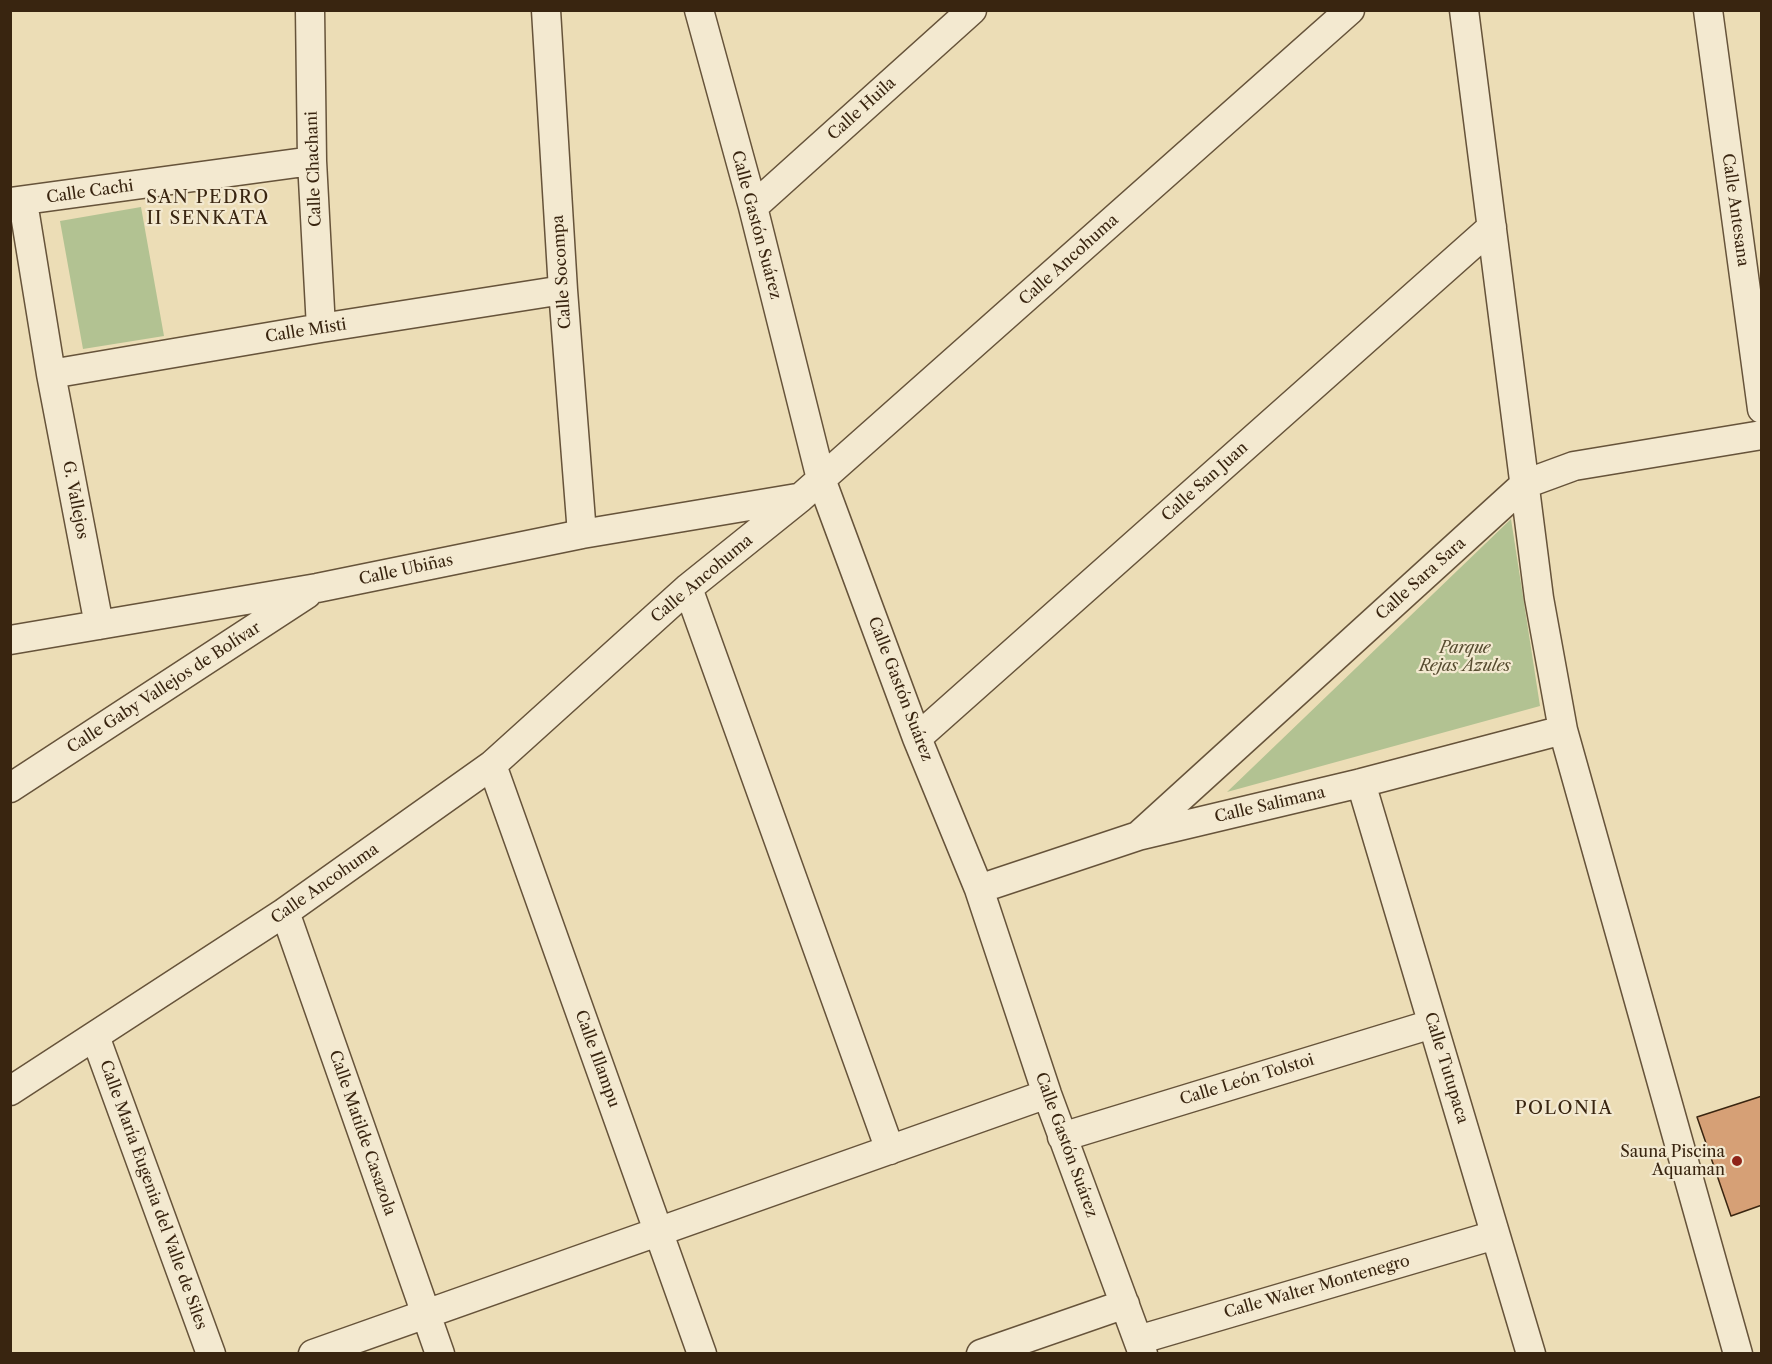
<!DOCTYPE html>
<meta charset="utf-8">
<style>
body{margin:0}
#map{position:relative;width:1772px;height:1364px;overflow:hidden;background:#ecddb6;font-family:"Libre Caslon Text",serif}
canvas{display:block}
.frame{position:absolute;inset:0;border:12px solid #392510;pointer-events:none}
</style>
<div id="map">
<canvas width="1772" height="1364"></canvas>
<div class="frame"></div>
</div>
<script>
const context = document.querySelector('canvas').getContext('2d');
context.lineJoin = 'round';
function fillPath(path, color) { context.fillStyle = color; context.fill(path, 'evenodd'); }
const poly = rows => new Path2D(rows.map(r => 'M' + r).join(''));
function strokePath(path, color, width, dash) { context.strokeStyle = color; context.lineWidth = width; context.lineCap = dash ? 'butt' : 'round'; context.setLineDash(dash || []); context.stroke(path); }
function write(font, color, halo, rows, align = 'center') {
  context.font = font + ' "Libre Caslon Text",serif'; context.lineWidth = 4.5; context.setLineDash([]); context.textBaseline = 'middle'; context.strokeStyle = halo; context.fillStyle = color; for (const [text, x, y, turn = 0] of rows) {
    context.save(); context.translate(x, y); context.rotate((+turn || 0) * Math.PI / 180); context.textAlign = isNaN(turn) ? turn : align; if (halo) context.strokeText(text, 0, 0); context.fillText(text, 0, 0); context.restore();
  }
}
const green = poly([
 [141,207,164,336,83,349,60,221],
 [1511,519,1540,706,1227,792]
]);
const building = poly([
 [1762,1096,1762,1205,1731,1216,1697,1117,1762,1096]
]);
const minor = poly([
 [310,10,312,161,321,328],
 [546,10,563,290,582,534],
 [699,10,753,207,821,479,917,738,979,889,1047,1094,1143,1354],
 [1464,10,1539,598,1563,730,1738,1354],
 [1708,10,1762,409],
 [10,202,312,161],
 [23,202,51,374,99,625],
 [753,207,972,10],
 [51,374,321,328,563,290],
 [688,588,890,1150],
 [10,640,317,588,582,534,797,498],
 [917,738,1492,227],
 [492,765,702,1354],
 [1361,783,1531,1354],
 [10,788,307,594],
 [1138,836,1525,484,1574,466,1762,435],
 [979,889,1138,836,1361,783,1563,730],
 [285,912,440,1354],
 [95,1036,211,1354],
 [10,1091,285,912,492,765,688,588,800,498,1350,10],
 [1062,1137,1432,1024],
 [1138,1340,1495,1235],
 [313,1354,1047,1094],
 [981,1354,1125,1304]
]);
const markers = [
 [1737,1161,6,"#8f2418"]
];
const streetNames = [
 ["Calle Huila",862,109,-42],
 ["Calle Chachani",314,169,-92],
 ["Calle Cachi",90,192,-8],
 ["Calle Antesana",1735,210,82],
 ["Calle Gastón Suárez",756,225,75],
 ["Calle Ancohuma",1069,260,-42],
 ["Calle Socompa",562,272,-94],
 ["Calle Misti",306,331,-9],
 ["Calle San Juan",1205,482,-42],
 ["G. Vallejos",75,500,79],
 ["Calle Ubiñas",406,570,-12],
 ["Calle Ancohuma",702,579,-40],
 ["Calle Sara Sara",1421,579,-42],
 ["Calle Gaby Vallejos de Bolívar",164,688,-33],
 ["Calle Gastón Suárez",900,689,69],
 ["Calle Salimana",1270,805,-13],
 ["Calle Ancohuma",325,884,-35],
 ["Calle Illampu",597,1059,70],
 ["Calle Tutupaca",1446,1068,73],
 ["Calle León Tolstoi",1247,1080,-17],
 ["Calle Matilde Casazola",362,1133,71],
 ["Calle Gastón Suárez",1066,1145,70],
 ["Calle María Eugenia del Valle de Siles",153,1195,70],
 ["Calle Walter Montenegro",1317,1287,-16]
];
const parkNames = [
 ["Parque",1465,648],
 ["Rejas Azules",1465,666]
];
const poiNames = [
 ["Sauna Piscina",1725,1152],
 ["Aquaman",1725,1170]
];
const neighbourhoodNames = [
 ["SAN PEDRO",208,198],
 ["II SENKATA",208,219],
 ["POLONIA",1564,1109]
];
fillPath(green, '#b2c292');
fillPath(building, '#d6a076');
strokePath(building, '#392510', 1.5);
strokePath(minor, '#66533a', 31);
strokePath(minor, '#f3e9d0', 28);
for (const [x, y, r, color] of markers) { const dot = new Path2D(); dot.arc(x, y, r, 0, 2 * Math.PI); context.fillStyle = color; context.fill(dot); strokePath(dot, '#f3e9d0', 2); }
write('16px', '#392510', '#f3e9d0', streetNames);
write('italic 16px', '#574c30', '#f3e9d0', parkNames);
write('16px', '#392510', '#f3e9d0', poiNames, 'right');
context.letterSpacing = '1.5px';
write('18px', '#392510', '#f3e9d0', neighbourhoodNames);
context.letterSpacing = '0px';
</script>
